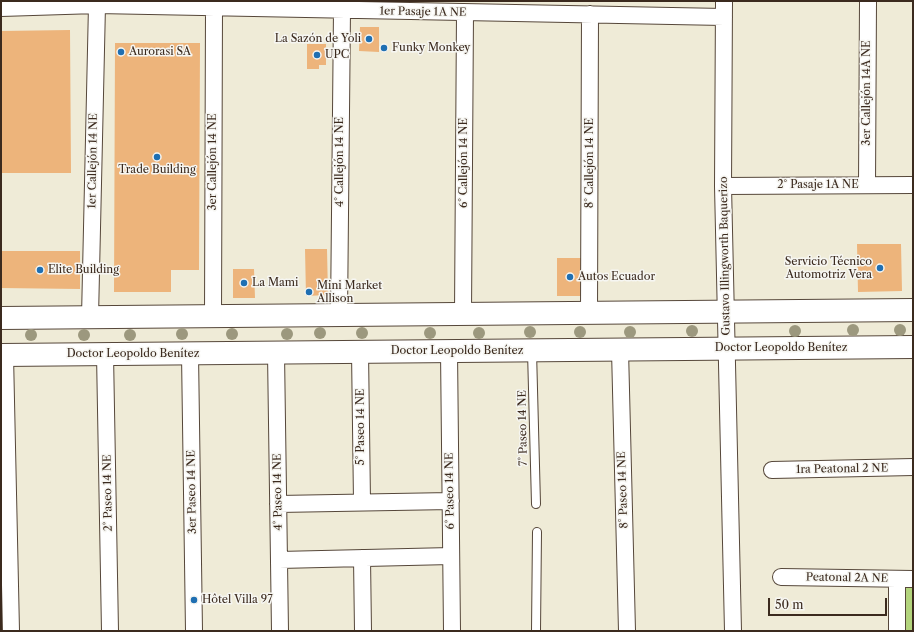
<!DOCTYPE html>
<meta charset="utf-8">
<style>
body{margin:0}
#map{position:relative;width:914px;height:632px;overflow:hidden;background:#efebd7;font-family:"Libre Caslon Text",serif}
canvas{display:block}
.frame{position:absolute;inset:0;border:2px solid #3b2a1e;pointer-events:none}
.scale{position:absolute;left:768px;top:598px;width:119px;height:18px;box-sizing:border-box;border:2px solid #3b2a1e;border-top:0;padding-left:5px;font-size:12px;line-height:14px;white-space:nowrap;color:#3b2a1e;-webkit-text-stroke:3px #f6f6f2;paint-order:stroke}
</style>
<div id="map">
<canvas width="914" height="632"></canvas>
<div class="frame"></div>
<div class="scale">50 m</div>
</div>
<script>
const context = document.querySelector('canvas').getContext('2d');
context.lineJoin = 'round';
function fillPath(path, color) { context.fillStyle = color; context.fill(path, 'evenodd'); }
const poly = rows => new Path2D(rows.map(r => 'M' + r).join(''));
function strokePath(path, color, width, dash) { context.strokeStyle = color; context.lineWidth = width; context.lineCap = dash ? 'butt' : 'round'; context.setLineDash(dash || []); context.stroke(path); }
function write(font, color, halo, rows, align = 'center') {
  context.font = font + ' "Libre Caslon Text",serif'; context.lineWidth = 3; context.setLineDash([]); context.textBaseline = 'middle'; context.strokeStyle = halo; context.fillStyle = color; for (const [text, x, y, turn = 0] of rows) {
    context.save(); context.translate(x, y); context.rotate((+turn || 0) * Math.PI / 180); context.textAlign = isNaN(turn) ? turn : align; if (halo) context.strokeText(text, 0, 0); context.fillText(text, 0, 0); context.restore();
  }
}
const green = poly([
 [904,586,913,586,913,631,905,631]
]);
const building = poly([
 [360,27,379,27,379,52,359,51],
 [70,30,71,173,1,173,1,31],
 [115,43,200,43,199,270,171,270,171,292,114,292],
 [307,44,326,44,326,65,319,65,319,69,307,69],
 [857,244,901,244,902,291,858,292],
 [305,249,327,249,328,295,306,296],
 [1,251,80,251,80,289,1,288],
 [557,258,582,258,583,296,557,296],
 [233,269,254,269,255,298,233,298]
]);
const lane = poly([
 [532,351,536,504],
 [536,631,537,532]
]);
const street = poly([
 [724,1,723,186,733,631],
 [1,8,97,5,724,17],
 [867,185,868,1],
 [723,186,913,185],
 [463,313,465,13],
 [589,313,590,14],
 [339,315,342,10],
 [213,316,214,8],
 [90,317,97,5],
 [620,350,627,631],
 [360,351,362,502],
 [449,351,452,631],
 [276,353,280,631],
 [105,354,110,631],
 [190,354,194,631],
 [5,355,11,631],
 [772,470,913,467],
 [278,504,451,501],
 [362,558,363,631],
 [279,560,451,556],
 [781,577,913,579],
 [897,579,897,631]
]);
const secondary = poly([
 [1,318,913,310],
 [1,355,913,347]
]);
const trees = [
 [853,330],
 [900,330],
 [692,331],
 [795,331],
 [530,332],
 [580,332],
 [630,332],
 [320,333],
 [362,333],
 [430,333],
 [479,333],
 [182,334],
 [232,334],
 [287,334],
 [31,335],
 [84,335],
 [130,335]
];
const markers = [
 [369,39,4,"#1f6fb2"],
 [384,48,4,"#1f6fb2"],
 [121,52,4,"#1f6fb2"],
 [317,55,4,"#1f6fb2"],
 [157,157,4,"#1f6fb2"],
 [880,268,4,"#1f6fb2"],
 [40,270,4,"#1f6fb2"],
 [570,277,4,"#1f6fb2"],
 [244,283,4,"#1f6fb2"],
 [309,292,4,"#1f6fb2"],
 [194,600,4,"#1f6fb2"]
];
const streetNames = [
 ["1er Pasaje 1A NE",423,12,1],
 ["3er Callejón 14A NE",867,93,-90],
 ["1er Callejón 14 NE",93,161,-89],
 ["3er Callejón 14 NE",213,162,-90],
 ["4° Callejón 14 NE",340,162,-90],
 ["6° Callejón 14 NE",464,163,-90],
 ["8° Callejón 14 NE",590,163,-90],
 ["2° Pasaje 1A NE",818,185],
 ["Gustavo Illingworth Baquerizo",725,256,-91],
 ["Doctor Leopoldo Benítez",781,348],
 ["Doctor Leopoldo Benítez",457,351],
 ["Doctor Leopoldo Benítez",133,354],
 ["5° Paseo 14 NE",361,427,-90],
 ["7° Paseo 14 NE",523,428,-91],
 ["1ra Peatonal 2 NE",842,469,-1],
 ["8° Paseo 14 NE",623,490,-92],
 ["6° Paseo 14 NE",450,491,-91],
 ["3er Paseo 14 NE",192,492,-91],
 ["4° Paseo 14 NE",278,492,-91],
 ["2° Paseo 14 NE",108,493,-91],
 ["Peatonal 2A NE",847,578,1]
];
const poiNames = [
 ["La Sazón de Yoli",361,39,"right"],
 ["Funky Monkey",392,48],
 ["Aurorasi SA",129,52],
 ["UPC",325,55],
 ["Trade Building",157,170,"center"],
 ["Servicio Técnico",872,262,"right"],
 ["Automotriz Vera",872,275,"right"],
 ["Elite Building",48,270],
 ["Autos Ecuador",578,277],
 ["La Mami",252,283],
 ["Mini Market",317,286],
 ["Allison",317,299],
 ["Hôtel Villa 97",202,600]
];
fillPath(green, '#b3d47d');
fillPath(building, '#edb47b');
strokePath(lane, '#56473a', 10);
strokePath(street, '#56473a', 18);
strokePath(secondary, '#56473a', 24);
strokePath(lane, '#fff', 8);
strokePath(street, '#fff', 16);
strokePath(secondary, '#fff', 22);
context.fillStyle = '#9c987e';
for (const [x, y] of trees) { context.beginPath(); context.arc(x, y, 6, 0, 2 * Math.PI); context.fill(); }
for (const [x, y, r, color] of markers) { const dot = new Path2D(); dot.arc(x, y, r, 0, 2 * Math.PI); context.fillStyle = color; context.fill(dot); strokePath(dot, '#f6f6f2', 1.5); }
write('11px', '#3b2a1e', '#f6f6f2', streetNames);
write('11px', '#3b2a1e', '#f6f6f2', poiNames, 'left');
</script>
